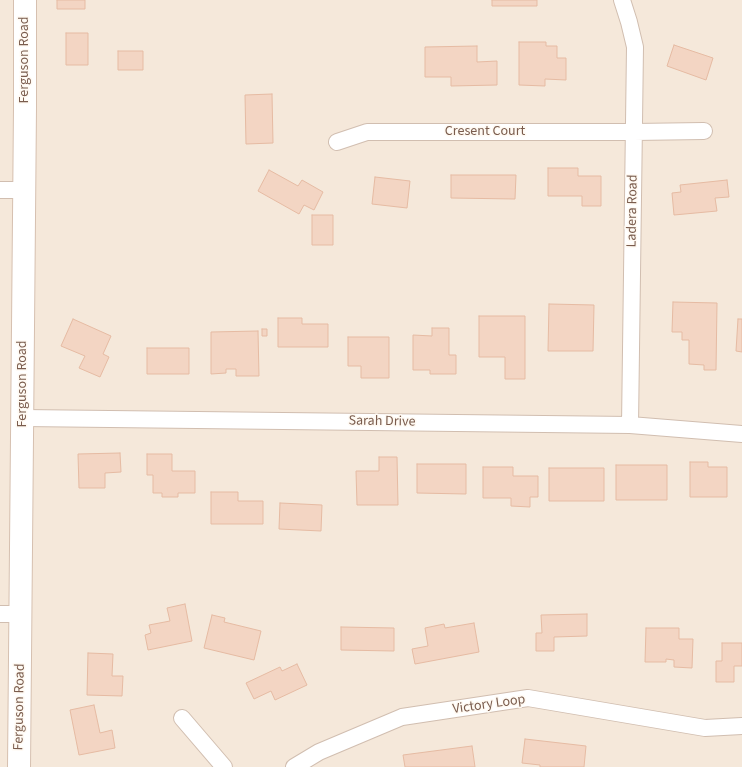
<!DOCTYPE html>
<style>
body{margin:0}
canvas{display:block;background:#fdf6ec}
</style>
<canvas width="742" height="767"></canvas>
<script>
const context = document.querySelector('canvas').getContext('2d');
context.lineJoin = 'round';
function fillPath(path, color) { context.fillStyle = color; context.fill(path, 'evenodd'); }
const poly = rows => new Path2D(rows.map(r => 'M' + r).join(''));
function strokePath(path, color, width, dash) { context.strokeStyle = color; context.lineWidth = width; context.lineCap = dash ? 'butt' : 'round'; context.setLineDash(dash || []); context.stroke(path); }
function write(font, color, halo, rows, align = 'center') {
  context.font = font + ' "Source Sans 3",sans-serif'; context.lineWidth = 3; context.setLineDash([]); context.textBaseline = 'middle'; context.strokeStyle = halo; context.fillStyle = color; for (const [text, x, y, turn = 0] of rows) {
    context.save(); context.translate(x, y); context.rotate((+turn || 0) * Math.PI / 180); context.textAlign = isNaN(turn) ? turn : align; if (halo) context.strokeText(text, 0, 0); context.fillText(text, 0, 0); context.restore();
  }
}
const residential = poly([
 [0,0,742,0,742,767,0,767]
]);
const building = poly([
 [57,0,85,0,85,9,57,9,57,0],
 [492,0,537,0,537,6,492,6,492,0],
 [66,33,88,33,88,65,66,65,66,33],
 [519,42,546,42,546,46,557,46,557,58,566,58,566,80,545,79,545,86,519,85,519,42],
 [674,45,713,58,706,80,667,66,674,45],
 [477,46,477,62,497,61,497,85,451,86,451,77,425,77,425,47,477,46],
 [118,51,143,51,143,70,118,70,118,51],
 [272,94,273,143,246,144,245,95,272,94],
 [548,168,578,168,578,176,601,176,601,206,582,206,582,196,548,196,548,168],
 [269,170,298,186,302,180,323,192,314,210,304,205,299,214,258,191,269,170],
 [451,175,516,175,515,199,451,198,451,175],
 [375,177,410,181,407,208,372,204,375,177],
 [727,180,729,197,715,198,717,211,674,215,672,193,681,192,680,185,727,180],
 [312,215,333,215,333,245,312,245,312,215],
 [673,302,717,303,716,370,704,370,704,365,689,364,689,340,682,340,682,332,672,332,673,302],
 [549,304,594,305,593,351,548,351,549,304],
 [479,316,525,316,525,379,505,379,505,357,479,357,479,316],
 [278,318,302,318,302,324,328,324,328,347,278,347,278,318],
 [73,319,111,336,103,354,109,357,100,377,79,368,85,356,61,346,73,319],
 [738,319,742,319,742,352,736,351,738,319],
 [432,328,449,328,449,355,456,355,456,374,430,374,430,370,413,370,413,335,432,336,432,328],
 [262,329,267,329,267,336,262,336,262,329],
 [258,331,259,376,236,376,236,369,226,369,226,373,211,374,211,332,258,331],
 [348,337,389,337,389,378,361,378,361,366,348,366,348,337],
 [147,348,189,348,189,374,147,374,147,348],
 [120,453,121,472,105,473,105,488,79,488,78,454,120,453],
 [147,454,172,454,172,471,195,471,195,493,178,493,178,497,162,497,162,493,153,493,153,475,147,475,147,454],
 [379,457,397,457,398,505,357,505,356,471,379,471,379,457],
 [690,462,708,462,708,467,727,467,727,497,690,497,690,462],
 [417,464,466,464,466,494,417,493,417,464],
 [616,465,667,465,667,500,616,500,616,465],
 [483,467,513,467,513,476,538,476,538,497,530,497,530,507,511,506,511,498,483,498,483,467],
 [549,468,604,468,604,501,549,501,549,468],
 [211,492,238,492,238,501,263,501,263,524,211,524,211,492],
 [280,503,322,505,321,531,279,529,280,503],
 [185,604,192,641,148,650,145,635,151,633,149,625,170,621,167,608,185,604],
 [587,614,587,636,554,637,554,651,536,651,536,633,542,633,541,615,587,614],
 [212,615,225,618,224,622,261,631,254,660,204,648,212,615],
 [474,623,479,652,415,664,412,649,428,646,425,628,444,624,445,628,474,623],
 [341,627,394,628,394,651,341,650,341,627],
 [646,628,679,628,679,639,693,639,692,668,674,667,674,660,666,659,666,662,645,662,646,628],
 [722,643,742,643,742,666,734,666,734,682,716,682,716,661,722,661,722,643],
 [88,653,113,654,112,676,123,676,122,696,87,695,88,653],
 [297,664,307,685,275,700,271,691,254,699,246,683,280,667,282,671,297,664],
 [94,705,100,733,112,730,115,748,79,755,70,710,94,705],
 [525,739,586,746,584,767,540,767,540,765,522,763,525,739],
 [472,746,475,767,405,767,403,755,472,746]
]);
const street = poly([
 [622,0,629,22,635,47,630,425],
 [337,142,367,132,634,132,704,131],
 [0,190,24,190],
 [23,418,630,425,742,434],
 [0,614,21,614],
 [182,718,224,767],
 [294,767,319,752,402,717,528,698,705,728,742,726]
]);
const secondary = poly([
 [19,767,25,107,25,0]
]);
const streetNames = [
 ["Ferguson Road",25,60,-90],
 ["Cresent Court",485,132],
 ["Ladera Road",633,211,-89],
 ["Ferguson Road",23,384,-90],
 ["Sarah Drive",382,422,1],
 ["Victory Loop",489,705,-8],
 ["Ferguson Road",20,707,-89]
];
fillPath(residential, '#f5e8da');
fillPath(building, '#f3d5c3');
strokePath(building, '#e6bba3', 1);
strokePath(street, '#d1beb0', 18);
strokePath(secondary, '#d6c0b0', 24);
strokePath(street, '#fff', 16);
strokePath(secondary, '#fff', 22);
write('14px', '#7a5c4d', '#fffaf3', streetNames);
</script>
